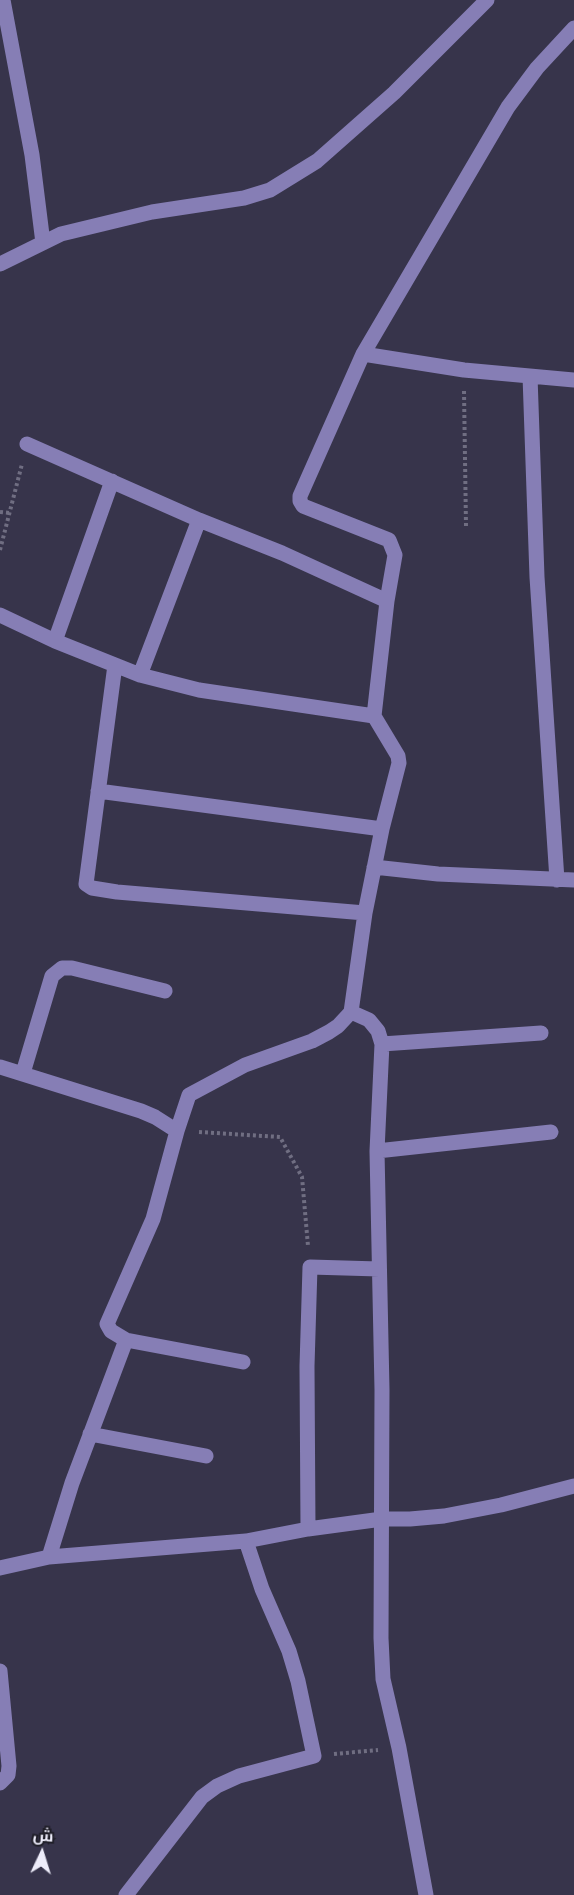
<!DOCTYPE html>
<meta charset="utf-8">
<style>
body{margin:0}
#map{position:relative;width:574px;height:1895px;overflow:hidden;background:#37344b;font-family:"Asap Condensed",Cairo,sans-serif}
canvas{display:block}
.north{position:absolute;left:12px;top:1823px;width:60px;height:60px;-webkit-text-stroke:4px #1f1e28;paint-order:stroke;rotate:4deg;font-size:16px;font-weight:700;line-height:24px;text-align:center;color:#edecfa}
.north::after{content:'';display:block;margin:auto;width:21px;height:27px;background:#edecfa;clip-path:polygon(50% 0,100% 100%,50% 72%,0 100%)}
</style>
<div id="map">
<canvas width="574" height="1895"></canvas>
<div class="north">ش</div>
</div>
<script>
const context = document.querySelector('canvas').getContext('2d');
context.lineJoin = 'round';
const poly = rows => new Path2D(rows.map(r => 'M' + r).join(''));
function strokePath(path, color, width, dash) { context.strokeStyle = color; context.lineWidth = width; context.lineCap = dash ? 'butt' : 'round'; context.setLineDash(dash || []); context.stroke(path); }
const path = poly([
 [464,391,466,526],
 [0,512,10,513],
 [0,550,22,464],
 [199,1132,280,1137,302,1177,308,1246],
 [334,1754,378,1750]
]);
const minor = poly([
 [3,0,32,155,43,243],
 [0,264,61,234,152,212,244,198,270,190,317,161,394,93,487,0],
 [363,354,464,370,574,380],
 [530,376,537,577,557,880],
 [27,444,199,520,282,553,387,601],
 [0,615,55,641,140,675,199,690,374,716],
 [55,641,112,481],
 [115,665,86,884,92,888,117,892,365,913],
 [140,675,199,520],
 [98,791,382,829],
 [374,867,438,874,574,880],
 [351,1012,369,1020,378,1031,382,1044,377,1151,382,1390,381,1638,383,1679,399,1748,426,1895],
 [382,1044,541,1033],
 [0,1067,141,1111,155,1117,177,1131],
 [23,1073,52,976,62,968,72,968,165,991],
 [377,1151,551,1132],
 [243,1362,126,1340,111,1331,107,1324,153,1219,177,1131,189,1095,245,1065,312,1041,329,1032,338,1026,351,1012,365,913,382,829,399,763,398,756,374,716,387,601,395,555,389,540,303,506,300,501,300,496,363,354,481,153,508,107,537,68,574,28],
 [90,1434,206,1456],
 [308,1529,307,1366,310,1267,379,1269],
 [49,1557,72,1483,126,1340],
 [0,1568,49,1557,246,1541,308,1529,382,1519,410,1519,444,1516,501,1505,574,1486],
 [0,1671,9,1766,8,1775,0,1783],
 [126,1895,202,1797,217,1786,239,1776,314,1756,298,1681,289,1651,262,1589,246,1541]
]);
strokePath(path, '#706e82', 4, [3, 3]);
strokePath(minor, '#867eb5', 15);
</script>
